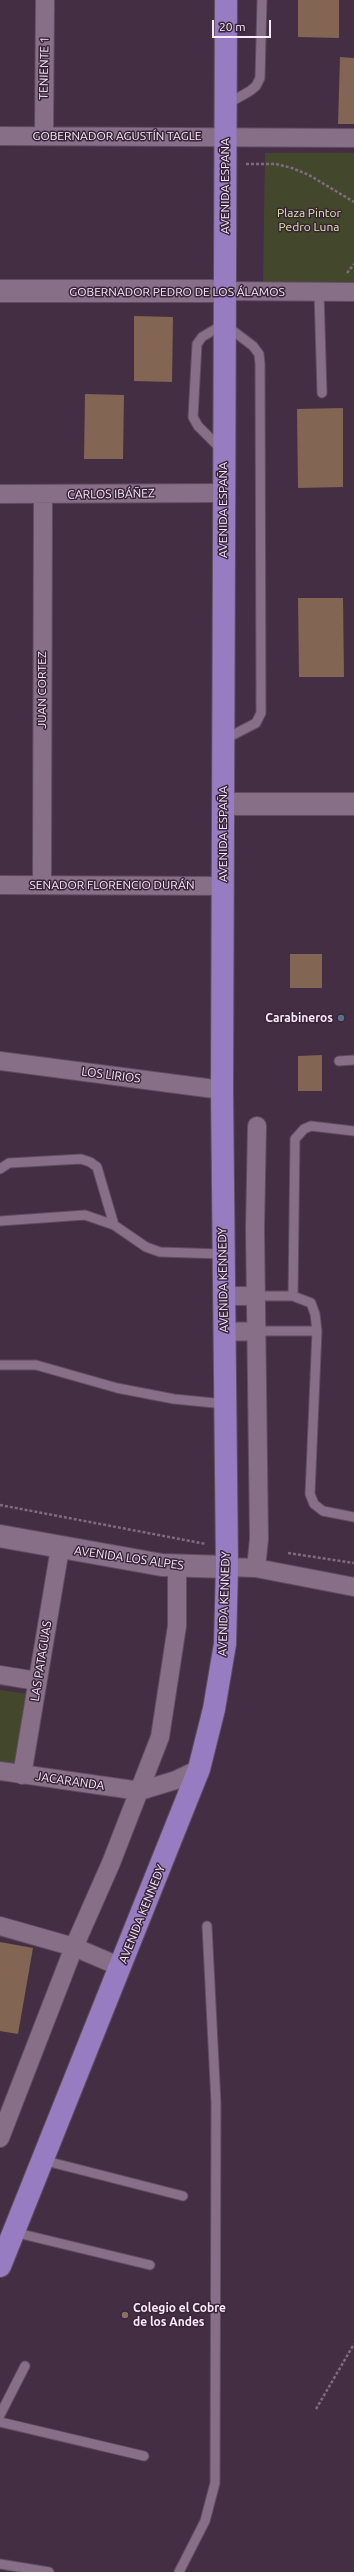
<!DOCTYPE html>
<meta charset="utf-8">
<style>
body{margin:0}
#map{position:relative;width:354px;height:2572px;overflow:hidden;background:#442e44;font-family:Ubuntu,sans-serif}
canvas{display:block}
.scale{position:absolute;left:212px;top:20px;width:59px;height:18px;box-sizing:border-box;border:2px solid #f8eaf8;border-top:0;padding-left:5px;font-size:12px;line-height:14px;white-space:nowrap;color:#f8eaf8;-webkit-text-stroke:3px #392439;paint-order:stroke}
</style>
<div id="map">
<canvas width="354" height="2572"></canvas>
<div class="scale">20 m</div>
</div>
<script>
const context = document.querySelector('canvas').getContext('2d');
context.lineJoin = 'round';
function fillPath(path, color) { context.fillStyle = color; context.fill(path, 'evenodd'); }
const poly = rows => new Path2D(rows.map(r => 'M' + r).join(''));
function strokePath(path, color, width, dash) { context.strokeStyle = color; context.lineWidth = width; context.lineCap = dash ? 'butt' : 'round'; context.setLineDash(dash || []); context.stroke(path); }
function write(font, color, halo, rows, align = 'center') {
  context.font = font + ' Ubuntu,sans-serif'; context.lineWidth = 3; context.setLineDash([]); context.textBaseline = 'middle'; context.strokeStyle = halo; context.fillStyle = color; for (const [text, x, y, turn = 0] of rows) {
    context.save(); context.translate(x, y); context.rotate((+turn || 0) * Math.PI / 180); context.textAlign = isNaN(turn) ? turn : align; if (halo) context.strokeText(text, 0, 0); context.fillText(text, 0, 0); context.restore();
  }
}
const green = poly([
 [265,153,354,153,354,286,263,286],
 [0,1690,28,1694,15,1779,0,1776]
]);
const building = poly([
 [298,0,339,0,339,38,298,37],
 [340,57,354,58,354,124,338,124],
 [134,316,173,317,172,382,134,381],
 [85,394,124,395,123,459,84,459],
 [343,408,343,487,298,488,297,409],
 [298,598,343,598,344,677,299,677],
 [290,954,322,954,322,988,290,988],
 [322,1055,322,1091,298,1091,298,1056],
 [0,1942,33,1948,18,2034,0,2031]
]);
const path = poly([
 [246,164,276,164,292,168,309,175,354,202],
 [347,273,354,264],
 [0,1505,206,1544],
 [288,1553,354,1563],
 [316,2409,354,2344]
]);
const service = poly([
 [227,104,250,91,256,86,260,78,262,0],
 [319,292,322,393],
 [222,450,198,426,193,417,197,344,202,337,224,324,253,346,259,354,260,364,261,713,256,723,225,739],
 [339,1061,354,1060],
 [0,1169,9,1163,81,1159,90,1162,97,1167,114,1225],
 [0,1221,85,1215,114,1225,146,1247,160,1252,222,1254],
 [256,1296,293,1296,311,1303,315,1314,317,1331,310,1494,314,1504,323,1511,354,1517],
 [293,1296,295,1139,304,1129,311,1126,354,1131],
 [256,1331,317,1331],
 [0,1365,36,1365,117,1388,174,1399,225,1404],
 [42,2160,183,2196],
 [13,2232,150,2265],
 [0,2415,25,2366],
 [0,2422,144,2456],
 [0,2564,49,2572],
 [179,2572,205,2521,215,2483,216,2103,207,1926]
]);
const minor = poly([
 [0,136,354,138],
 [44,136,45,0],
 [224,291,354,292],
 [0,494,223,493],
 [0,885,223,886],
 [42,885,43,495],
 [0,1061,222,1090],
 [224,1296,256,1296],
 [224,1332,256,1331],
 [227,1567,256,1568,354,1587],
 [256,1568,259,1539,255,1229,257,1126],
 [0,1675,37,1681],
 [0,1771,140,1791,176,1780,199,1769],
 [22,1775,60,1548],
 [0,1926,74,1947,121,1967],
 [0,2138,74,1947,111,1863,160,1737,177,1626,177,1567]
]);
const tertiary = poly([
 [0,291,224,291],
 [223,804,354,804],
 [0,1536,162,1565,227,1567]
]);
const primary = poly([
 [0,2266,199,1769,214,1709,225,1644,227,1567,222,1090,226,0]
]);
const markers = [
 [341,1018,4,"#5c6f8a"],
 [125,2315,4,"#8d6e63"]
];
const streetNames = [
 ["TENIENTE 1",44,68,-89],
 ["GOBERNADOR AGUSTÍN TAGLE",117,136],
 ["AVENIDA ESPAÑA",225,186,-90],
 ["GOBERNADOR PEDRO DE LOS ÁLAMOS",177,292],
 ["CARLOS IBÁÑEZ",111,494,-1],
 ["AVENIDA ESPAÑA",223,510,-90],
 ["JUAN CORTEZ",42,690,-90],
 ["AVENIDA ESPAÑA",223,834,-90],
 ["SENADOR FLORENCIO DURÁN",112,885],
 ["LOS LIRIOS",111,1075,7],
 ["AVENIDA KENNEDY",223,1280,-91],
 ["AVENIDA LOS ALPES",129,1558,8],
 ["AVENIDA KENNEDY",224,1604,-88],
 ["LAS PATAGUAS",41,1661,-81],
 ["JACARANDA",70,1781,8],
 ["AVENIDA KENNEDY",142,1914,-68]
];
const parkNames = [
 ["Plaza Pintor",309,213],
 ["Pedro Luna",309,227]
];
const poiNames = [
 ["Carabineros",333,1018],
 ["Colegio el Cobre",133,2308,"left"],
 ["de los Andes",133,2322,"left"]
];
fillPath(green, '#43482c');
fillPath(building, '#826553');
strokePath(service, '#604d60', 11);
strokePath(minor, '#604d60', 20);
strokePath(tertiary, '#604d60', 24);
strokePath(primary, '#604d60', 24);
strokePath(path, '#7f6b7f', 2.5, [3, 2]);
strokePath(service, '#886f88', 9);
strokePath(minor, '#886f88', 18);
strokePath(tertiary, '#886f88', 22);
strokePath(primary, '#977cc2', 22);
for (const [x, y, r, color] of markers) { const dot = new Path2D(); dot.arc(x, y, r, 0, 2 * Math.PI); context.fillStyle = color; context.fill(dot); strokePath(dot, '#392439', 1.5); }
write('12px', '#f8eaf8', '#392439', streetNames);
write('12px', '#dbeba0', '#392439', parkNames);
write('bold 12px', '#f8eaf8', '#392439', poiNames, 'right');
</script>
